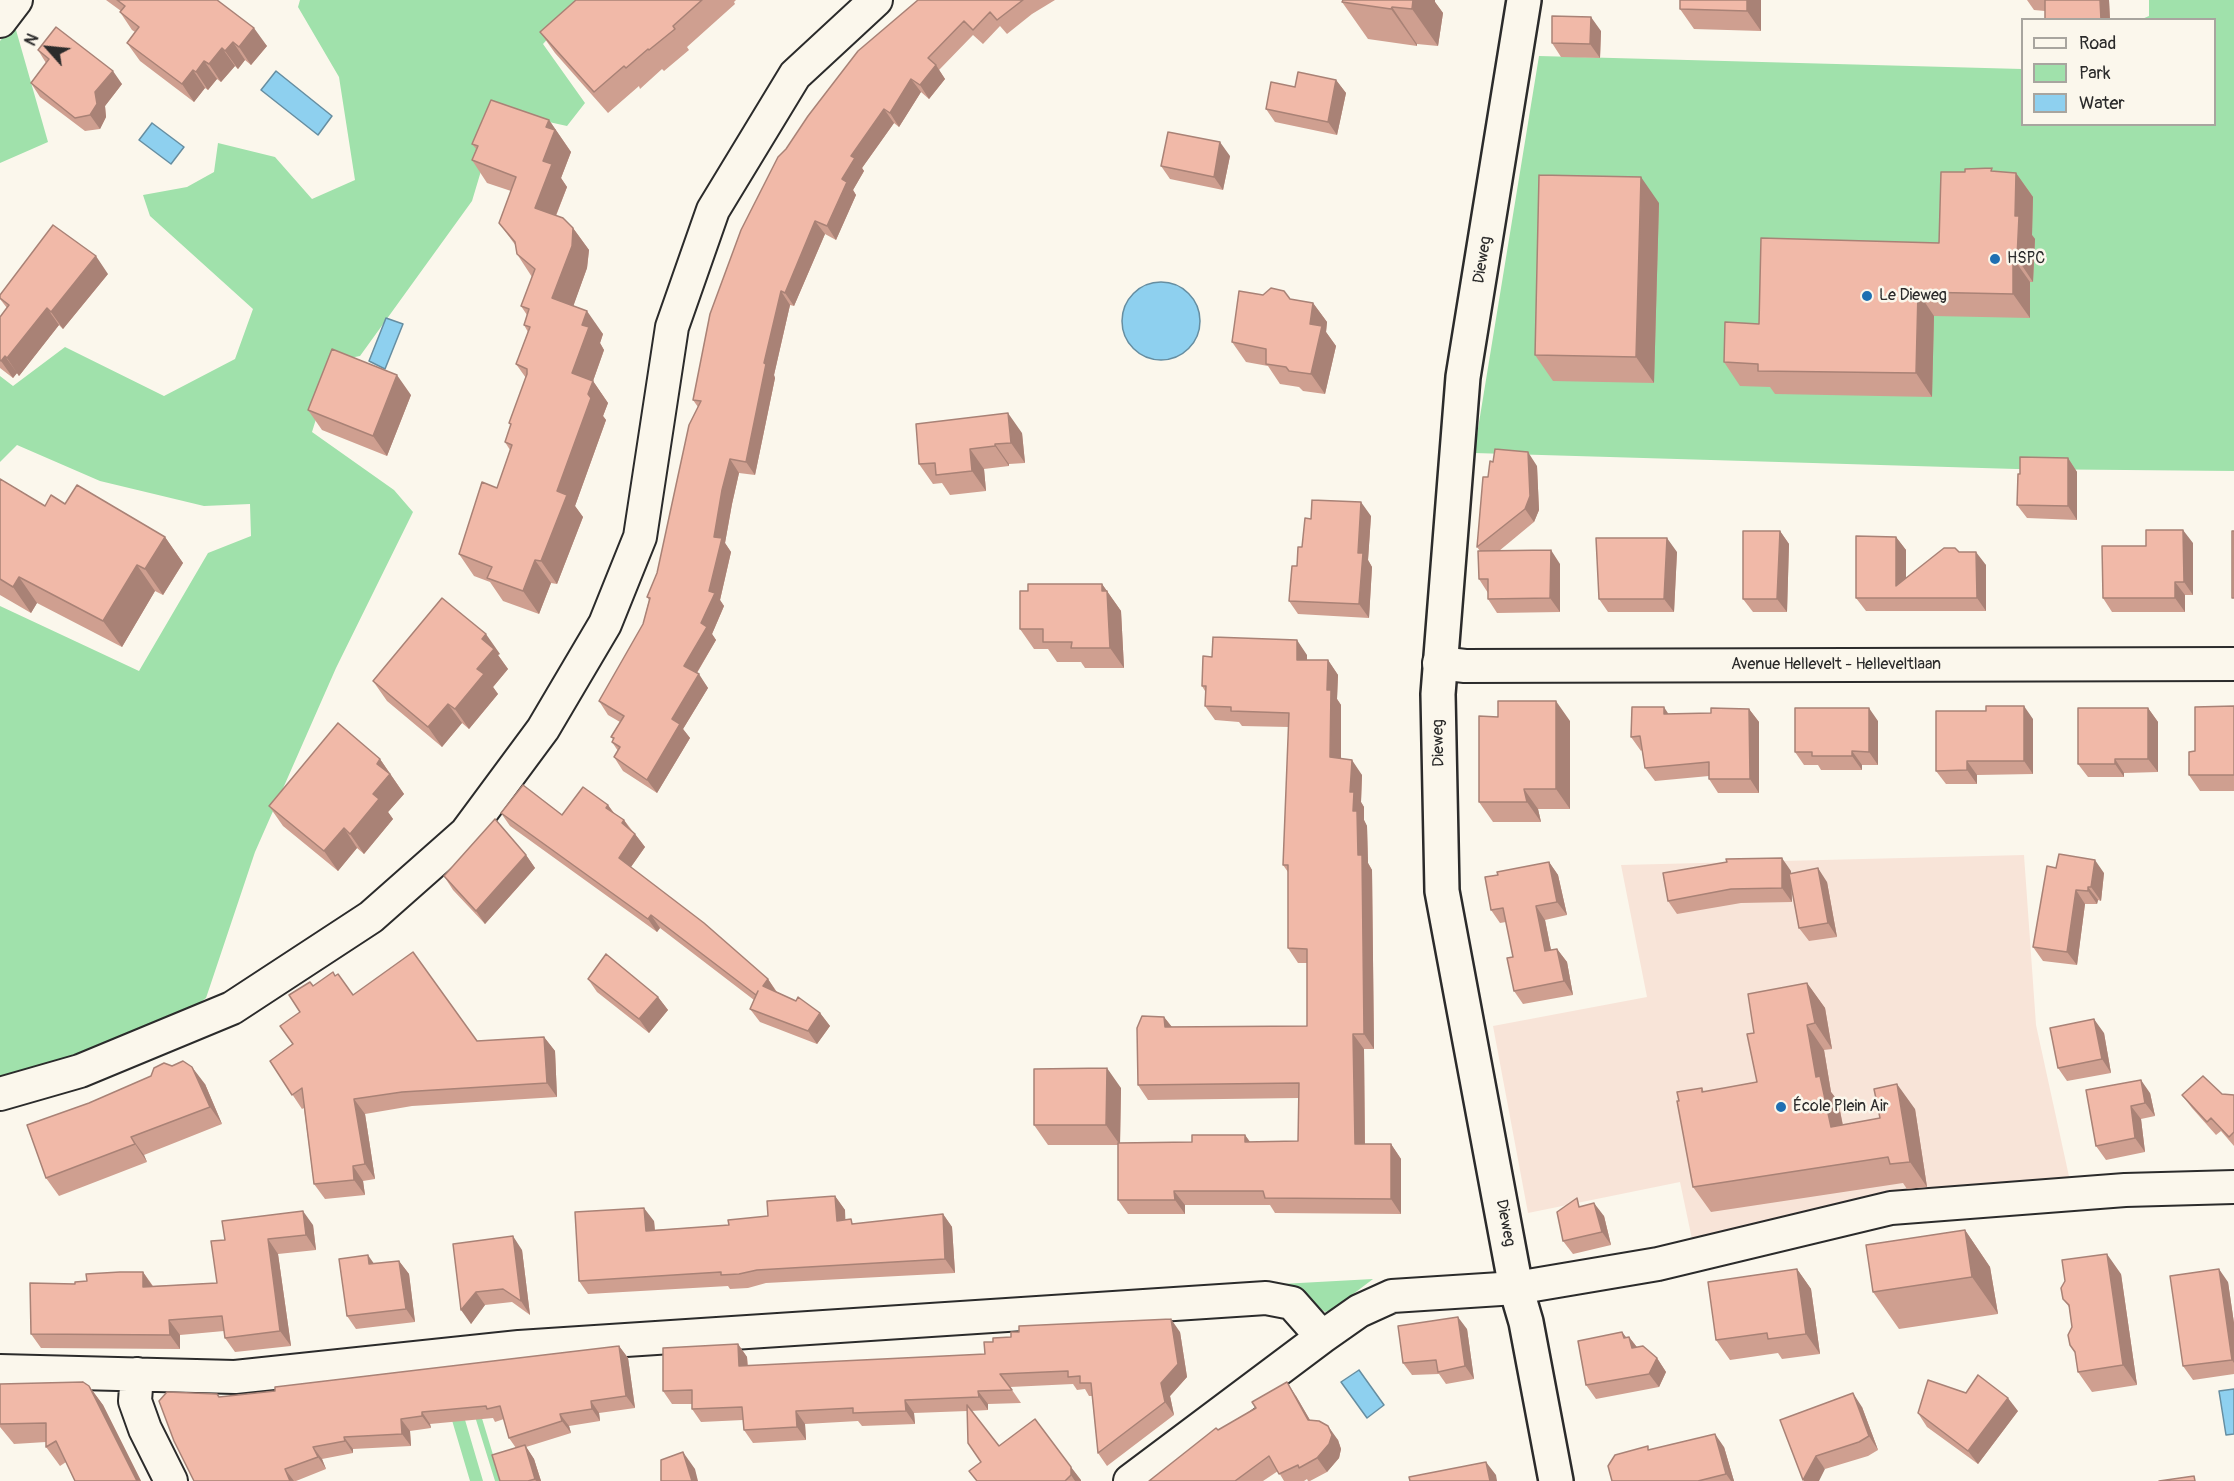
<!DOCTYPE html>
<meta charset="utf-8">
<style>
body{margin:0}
#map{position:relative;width:2234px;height:1481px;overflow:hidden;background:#fbf7ec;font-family:Pangolin,sans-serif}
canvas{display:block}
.legend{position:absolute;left:2021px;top:18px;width:195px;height:108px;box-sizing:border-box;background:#fbf7ec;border:2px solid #a8a59f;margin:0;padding:8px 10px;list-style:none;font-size:18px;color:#2b2b2b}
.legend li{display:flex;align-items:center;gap:12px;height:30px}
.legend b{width:30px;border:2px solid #a8a59f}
.north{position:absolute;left:18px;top:18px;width:60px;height:60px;-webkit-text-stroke:4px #fbf7ec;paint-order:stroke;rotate:297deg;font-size:16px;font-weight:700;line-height:24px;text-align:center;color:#2b2b2b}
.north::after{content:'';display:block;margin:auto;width:21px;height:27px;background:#2b2b2b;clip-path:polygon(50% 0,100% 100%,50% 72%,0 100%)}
</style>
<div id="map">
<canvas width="2234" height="1481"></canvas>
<ul class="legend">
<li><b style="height:8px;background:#fbf7ec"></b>Road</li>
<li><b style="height:16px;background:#a0e1ab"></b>Park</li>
<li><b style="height:16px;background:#8ed0ef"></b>Water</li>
</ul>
<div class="north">N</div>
</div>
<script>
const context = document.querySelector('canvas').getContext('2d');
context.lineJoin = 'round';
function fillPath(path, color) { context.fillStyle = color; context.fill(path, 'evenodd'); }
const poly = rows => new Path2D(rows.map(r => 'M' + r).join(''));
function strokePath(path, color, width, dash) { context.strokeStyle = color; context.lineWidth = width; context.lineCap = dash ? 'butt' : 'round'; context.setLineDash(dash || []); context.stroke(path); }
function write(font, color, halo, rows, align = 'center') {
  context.font = font + ' Pangolin,sans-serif'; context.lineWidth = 5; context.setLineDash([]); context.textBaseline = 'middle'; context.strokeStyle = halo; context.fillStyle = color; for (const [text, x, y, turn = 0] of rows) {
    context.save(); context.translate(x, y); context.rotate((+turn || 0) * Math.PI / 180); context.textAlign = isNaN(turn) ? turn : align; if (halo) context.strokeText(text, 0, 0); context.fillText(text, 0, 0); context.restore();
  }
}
const built = poly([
 [2024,855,2036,1025,2070,1181,1693,1244,1680,1182,1528,1213,1493,1026,1647,997,1621,865]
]);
const green = poly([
 [300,0,583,0,543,44,585,103,567,126,499,111,472,201,360,356,334,361,312,432,394,490,413,512,336,668,255,852,206,998,169,1025,0,1081,0,606,139,671,208,553,251,536,250,504,204,506,100,481,17,445,0,462,0,376,13,386,65,347,164,396,235,359,253,309,150,216,143,195,187,187,214,172,218,143,275,157,312,199,355,180,339,77,298,7],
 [2149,0,2234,0,2234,471,2016,469,1474,453,1539,56,2022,69,2022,124,2214,124,2214,20,2142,19,2149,16],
 [14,23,48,142,0,163,0,41],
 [1373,1279,1332,1310,1325,1312,1297,1289,1281,1284],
 [474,1392,501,1481,495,1481,468,1394],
 [458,1396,483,1481,470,1481,446,1400]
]);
const water = poly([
 [276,71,332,116,318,135,261,90,276,71],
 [152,123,184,147,171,164,139,140,152,123],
 '1122 321a39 39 0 1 1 78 0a39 39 0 1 1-78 0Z',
 [386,318,403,324,385,369,369,361,386,318],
 [1359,1370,1384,1405,1367,1418,1341,1382,1359,1370],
 [2234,1389,2234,1434,2226,1435,2219,1391,2234,1389]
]);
const minor = poly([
 [0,21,16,0],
 [1439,663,1465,666,2234,664],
 [0,1094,80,1071,232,1008,371,917,466,833,543,729,605,624,640,537,672,327,713,210,795,75,876,0],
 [0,1371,235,1377,519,1347,1266,1298,1292,1303,1322,1337],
 [137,1374,135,1401,145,1429,171,1481],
 [1130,1481,1322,1337,1359,1311,1392,1296,1516,1288,1658,1264,1891,1208,2125,1190,2234,1187]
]);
const tertiary = poly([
 [1524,0,1463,377,1438,694,1442,891,1516,1288,1526,1322,1556,1481]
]);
const wall = poly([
 [106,0,217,0,267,46,251,65,245,60,238,69,235,66,221,82,217,79,208,90,205,88,194,102,140,61,127,43,135,32,132,30,120,12,121,11],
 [576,0,736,0,734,2,735,4,687,47,689,50,664,71,662,69,640,89,639,86,608,113,555,53,540,32],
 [918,0,1055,0,1032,14,1007,34,1000,26,983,44,973,35,939,70,945,79,929,99,921,92,899,127,894,123,862,168,864,171,853,190,856,195,836,240,825,234,794,306,790,305,774,375,775,378,755,475,739,473,732,504,725,543,731,552,720,600,724,606,712,634,716,640,697,673,708,688,683,729,690,738,657,793,623,771,614,757,618,751,612,742,613,739,611,737,620,722,608,715,599,701,643,624,649,600,647,597,657,573,698,407,693,400,786,149],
 [1761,0,1761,31,1694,29,1680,9],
 [2027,0,2109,0,2110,20,2045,11,2034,10],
 [1342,2,1435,2,1443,13,1438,46,1417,44,1417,46,1368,39],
 [1601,31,1600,58,1561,57,1552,43],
 [38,50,122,84,105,106,106,117,100,129,85,131,40,97,31,83,46,63],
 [1336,80,1346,93,1337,135,1275,122,1266,109,1295,87],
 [549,120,571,152,561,178,567,187,556,216,573,228,589,250,587,268,573,306,603,334,600,343,604,350,593,381,608,403,603,416,606,420,575,506,583,517,557,584,551,583,539,614,503,601,490,582,474,576,459,554,497,488,510,450,505,442,511,426,509,423,526,378,516,364,528,332,524,325,527,315,521,306,532,277,517,254,516,246,499,223,511,191,487,183,472,160,476,149,472,144],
 [1230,156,1223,190,1170,179,1161,166],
 [1994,172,2016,173,2033,197,2032,235,2035,239,2033,282,2030,282,2030,318,1934,316,1932,397,1775,394,1770,387,1740,386,1724,362,1759,324,1939,243],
 [1659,203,1654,383,1553,381,1535,355],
 [108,274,63,329,59,325,19,376,17,373,13,378,0,368,0,317,7,308,0,299,0,295],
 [1290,299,1313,303,1327,322,1326,332,1336,346,1325,394,1303,391,1299,387,1280,384,1268,366,1246,362,1232,342],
 [411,395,387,456,322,430,308,410],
 [1022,433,1025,463,1009,464,1009,466,984,469,986,491,950,495,942,483,933,484,919,464],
 [2068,458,2077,472,2077,520,2027,518,2017,505,2020,474],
 [1537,466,1539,510,1534,522,1499,551,1560,564,1560,612,1497,613,1488,599,1488,593,1479,579,1480,551,1477,547,1488,477],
 [0,479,45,506,65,504,165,537,183,563,163,595,155,591,122,647,37,603,31,613,0,595],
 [1371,516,1368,560,1372,567,1369,618,1298,614,1289,601,1302,547,1311,519],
 [1780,531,1789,544,1787,612,1753,612,1743,599],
 [1896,537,1906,550,1906,578,1959,552,1986,565,1986,611,1866,611,1856,598],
 [2193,543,2193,595,2185,595,2185,612,2112,612,2103,598,2146,546],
 [1677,552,1674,612,1608,612,1599,599],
 [1102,584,1121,611,1124,668,1085,668,1081,662,1057,662,1048,649,1034,649,1020,629,1028,591],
 [500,654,498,655,508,669,493,687,498,694,469,729,462,723,442,747,387,701,373,681],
 [1307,655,1307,660,1328,660,1338,675,1337,699,1341,705,1341,758,1362,775,1361,802,1364,807,1364,820,1367,826,1368,863,1372,870,1374,1049,1364,1049,1365,1144,1391,1144,1401,1159,1401,1214,1275,1213,1270,1205,1185,1205,1185,1214,1128,1214,1118,1200,1118,1145,1048,1145,1034,1125,1121,1088,1120,1143,1192,1142,1245,1135,1250,1142,1298,1141,1299,1098,1148,1100,1138,1085,1164,1017,1172,1027,1307,1026,1307,963,1298,963,1288,948,1288,872,1283,865,1289,727,1242,726,1239,722,1215,720,1205,706,1205,691,1202,686],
 [2234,706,2234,791,2200,791,2189,775,2195,751],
 [2148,708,2158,722,2158,772,2124,773,2124,777,2088,777,2078,764],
 [1749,709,1759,722,1759,793,1718,793,1709,779,1709,776,1655,781,1645,768,1642,750,1641,751,1631,737,1669,714,1711,713],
 [2033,719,2033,774,1977,775,1977,784,1946,784,1936,771],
 [1570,721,1570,809,1538,809,1541,822,1493,822,1479,802],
 [1878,721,1878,765,1862,765,1862,770,1821,770,1818,765,1804,765,1795,752],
 [380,759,404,794,388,812,393,819,364,854,357,848,338,871,283,826,269,806],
 [608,805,615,814,624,820,645,847,631,867,768,979,777,992,820,1013,830,1026,817,1044,760,1022,750,1009,754,1000,660,928,657,932,510,826,501,813,562,815],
 [526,855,535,868,485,924,453,890,444,876],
 [1549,862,1558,875,1567,915,1545,920,1551,950,1557,949,1567,962,1573,995,1523,1004,1514,991,1513,957,1506,922,1500,923,1491,910,1498,875],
 [2056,868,2104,873,2101,901,2098,900,2097,904,2085,904,2077,965,2043,961,2033,947],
 [1791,871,1791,873,1827,882,1837,937,1809,941,1799,928,1791,885,1792,902,1741,903,1677,914,1668,901],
 [588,979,658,997,668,1010,649,1033,597,992],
 [1807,983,1825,1008,1832,1049,1824,1050,1831,1092,1838,1101,1843,1125,1880,1118,1915,1109,1927,1187,1907,1189,1903,1183,1711,1212,1693,1187,1679,1101,1702,1088,1704,1092,1757,1082,1754,1033],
 [313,986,353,995,477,1041,544,1037,555,1051,557,1097,412,1106,365,1114,375,1179,363,1181,365,1195,325,1199,314,1184,304,1108,302,1109,270,1061,292,1044,300,1012],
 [2104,1033,2111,1073,2067,1081,2058,1068],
 [205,1084,222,1124,144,1155,147,1162,59,1196,46,1178],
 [2086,1090,2150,1093,2155,1116,2141,1119,2145,1152,2106,1160,2096,1146],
 [2222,1094,2234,1095,2234,1146,2221,1131,2216,1135,2192,1108,2182,1095],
 [835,1196,845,1210,845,1220,854,1224,943,1214,952,1227,955,1273,766,1283,748,1288,730,1289,728,1286,588,1294,579,1281,654,1221,655,1230,729,1225,768,1216],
 [1582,1206,1604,1216,1611,1245,1573,1254,1563,1241],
 [313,1225,316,1250,278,1254,291,1346,235,1352,225,1338,224,1331,180,1335,180,1349,41,1348,31,1334,75,1284,87,1281,143,1272,153,1286,217,1283,225,1240],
 [1965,1230,1990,1267,1998,1314,1899,1329,1873,1292],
 [453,1244,522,1250,530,1315,512,1302,485,1305,471,1324],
 [399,1261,409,1274,415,1322,356,1329,347,1316],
 [1797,1269,1811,1289,1820,1354,1782,1359,1778,1353,1730,1360,1716,1340],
 [2121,1274,2137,1385,2092,1392,2078,1372,2075,1353,2070,1345,2072,1327,2069,1307,2063,1299],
 [2228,1282,2234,1323,2234,1374,2193,1380,2183,1366],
 [1467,1329,1474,1379,1446,1384,1439,1374,1412,1375,1403,1363],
 [1180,1332,1187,1377,1170,1396,1174,1415,1107,1466,1098,1453,1092,1396,1089,1396,1085,1389,1077,1390,1073,1384,1010,1387,1021,1403,988,1404,988,1410,971,1411,999,1446,1035,1419,1081,1481,976,1481,981,1462,967,1411,914,1413,915,1424,862,1426,858,1421,805,1424,806,1440,753,1443,744,1430,743,1420,701,1422,692,1409,692,1404,672,1404,663,1391,738,1344,747,1357,748,1366,985,1354],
 [1622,1332,1626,1337,1629,1337,1637,1347,1657,1358,1666,1372,1659,1387,1596,1399,1586,1385],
 [619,1346,628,1358,635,1408,599,1413,600,1421,569,1426,571,1433,526,1447,534,1459,541,1481,500,1481,516,1448,509,1438,504,1419,495,1422,493,1418,430,1424,431,1428,410,1431,411,1446,353,1449,353,1453,322,1459,326,1469,296,1481,194,1481,217,1394,219,1397,275,1391],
 [0,1384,89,1386,103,1405,141,1481,75,1481,66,1462,60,1466,46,1447,46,1442,14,1444,0,1427],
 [1296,1396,1310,1420,1338,1440,1341,1449,1339,1458,1327,1472,1310,1481,1308,1481,1307,1479,1304,1481,1284,1481,1278,1471,1263,1481,1149,1481,1218,1430],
 [1862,1407,1878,1450,1868,1456,1825,1469,1780,1420],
 [2018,1411,1978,1464,1927,1427,1918,1413],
 [1724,1447,1734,1481,1612,1481,1650,1450]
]);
const shadedWall = poly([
 [1413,0,1435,0,1435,2,1443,13,1438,46,1412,9],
 [1747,0,1761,0,1761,31,1747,11],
 [2100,0,2109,0,2110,20,2101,20],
 [1392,7,1417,44,1417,46,1391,9],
 [1591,17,1601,31,1600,58,1590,44],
 [254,28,267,46,251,65,239,47],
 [233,42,245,60,238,69,225,51],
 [222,48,235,66,221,82,209,64],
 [204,61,217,79,208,90,196,72],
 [936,65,945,79,929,99,920,85],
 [193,70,205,88,194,102,182,84],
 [113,71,122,84,105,106,106,117,100,129,90,115,95,92],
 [911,79,921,92,899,127,890,113],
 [1336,80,1346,93,1337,135,1328,122],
 [884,109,894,123,862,168,864,171,853,190,856,195,836,240,827,226,842,179,851,156],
 [549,120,571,152,561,178,567,187,550,230,535,208,543,161,546,127],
 [1220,142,1230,156,1223,190,1214,177],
 [2016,173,2033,197,2032,235,2035,239,2033,282,2017,258,2015,216],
 [1641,177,1659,203,1654,383,1636,357],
 [815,221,825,234,794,306,785,293],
 [573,228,589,250,587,268,568,321,552,298],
 [96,256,108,274,63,329,51,312],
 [2013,258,2030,282,2030,318,2013,294],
 [781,291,790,305,774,375,775,378,755,475,746,462,764,363],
 [1918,292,1934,316,1932,397,1916,373],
 [1313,303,1327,322,1326,332,1336,346,1325,394,1311,374,1310,324],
 [47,308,59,325,19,376,7,358],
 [587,311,603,334,600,343,604,350,593,381,608,403,603,416,606,420,575,506,583,517,557,584,541,561,557,491,572,373,582,325],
 [5,356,17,373,13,378,1,361],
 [397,375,411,395,387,456,373,436],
 [1008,413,1022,433,1025,463,1011,443],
 [995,444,1009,464,1009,466,995,446],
 [970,449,984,469,986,491,972,471],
 [1528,452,1537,466,1539,510,1534,522,1525,509],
 [2068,458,2077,472,2077,520,2068,506],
 [730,459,739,473,732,504,725,543,731,552,720,600,724,606,712,634,716,640,693,679,684,666,701,623,714,537,722,490],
 [1361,502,1371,516,1368,560,1372,567,1369,618,1359,604,1358,553],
 [2183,530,2193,543,2193,595,2184,582],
 [1780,531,1789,544,1787,612,1777,599],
 [165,537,183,563,163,595,145,569],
 [1896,537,1906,550,1906,598,1896,586],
 [1667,538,1677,552,1674,612,1664,599],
 [1551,550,1560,564,1560,612,1550,598],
 [1976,552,1986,565,1986,611,1977,598],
 [535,560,551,583,539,614,523,591],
 [137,565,155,591,122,647,103,621],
 [19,577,37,603,31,613,13,587],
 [2175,582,2185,595,2185,612,2175,598],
 [1102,584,1121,611,1124,668,1110,648,1102,591],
 [486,634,500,654,498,655,508,669,493,687,498,694,469,729,455,709,477,669,482,639],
 [1297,640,1307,655,1307,675,1297,660],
 [1328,660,1338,675,1337,699,1341,705,1341,771,1330,757,1327,690],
 [699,674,708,688,683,729,690,738,657,793,647,780,672,719],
 [1556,701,1570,721,1570,809,1556,789],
 [448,704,462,723,442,747,428,727],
 [2024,706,2033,719,2033,774,2024,761],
 [1664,707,1673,721,1664,714],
 [1869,708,1878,721,1878,765,1869,752],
 [2148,708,2158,722,2158,772,2148,759],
 [1749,709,1759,722,1759,793,1750,779],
 [1852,751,1862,765,1862,770,1852,756],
 [380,759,404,794,388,812,393,819,364,854,350,834,373,794,377,764],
 [2115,759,2124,773,2124,777,2115,764],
 [1352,760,1362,775,1361,802,1364,807,1364,820,1367,826,1368,863,1372,870,1374,1049,1364,1034,1358,855,1350,792],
 [1967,761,1977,775,1977,784,1967,770],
 [1524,789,1538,809,1541,822,1527,802],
 [608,805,617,818,606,808],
 [624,820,633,834,622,823],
 [344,828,357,848,338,871,324,851],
 [635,834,645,847,628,871,619,858],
 [526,855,535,868,485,924,476,911],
 [1782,858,1791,871,1792,902,1782,888],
 [2095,860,2104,873,2101,901,2091,887],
 [1549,862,1558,875,1567,915,1557,902],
 [1818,868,1827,882,1837,937,1828,923],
 [2088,887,2098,900,2097,904,2088,891],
 [2076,890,2085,904,2077,965,2067,952],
 [1536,906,1545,920,1554,965,1545,951],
 [651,915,660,928,657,932,648,919],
 [1557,949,1567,962,1573,995,1564,981],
 [768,979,777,993,763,986],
 [1807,983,1825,1008,1832,1049,1815,1023],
 [658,997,668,1010,649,1033,639,1019],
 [820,1013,830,1026,817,1044,808,1031],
 [1164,1017,1175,1031,1165,1027],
 [2094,1019,2104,1033,2111,1073,2102,1059],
 [1807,1025,1824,1050,1831,1092,1838,1101,1848,1152,1831,1127,1816,1077],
 [1353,1034,1364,1049,1365,1159,1355,1144],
 [544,1037,555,1051,557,1097,547,1083],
 [192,1067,205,1084,222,1124,210,1107],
 [1107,1068,1121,1088,1120,1145,1106,1125],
 [2141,1080,2150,1093,2155,1116,2145,1103],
 [1897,1084,1915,1109,1927,1187,1910,1162],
 [354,1099,365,1114,375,1179,365,1164],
 [2131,1106,2141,1119,2145,1152,2135,1138],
 [1245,1135,1255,1149,1245,1142],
 [131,1137,144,1155,147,1162,135,1144],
 [1391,1144,1401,1159,1401,1214,1391,1199],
 [353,1166,363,1181,365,1195,354,1180],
 [1174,1191,1185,1205,1185,1214,1175,1200],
 [835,1196,845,1210,846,1234,837,1221],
 [1594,1203,1604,1216,1611,1245,1602,1232],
 [644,1208,654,1221,656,1244,646,1231],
 [303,1211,313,1225,316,1250,306,1235],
 [943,1214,952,1227,955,1273,945,1259],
 [1965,1230,1990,1267,1998,1314,1972,1277],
 [513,1236,522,1250,530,1315,521,1301],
 [268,1239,278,1254,291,1346,280,1331],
 [2107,1254,2121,1274,2137,1385,2123,1365],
 [368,1255,377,1268,369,1264],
 [399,1261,409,1274,415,1322,406,1309],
 [1797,1269,1811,1289,1820,1354,1806,1334],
 [2219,1269,2228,1282,2234,1323,2234,1363,2232,1360],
 [143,1272,153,1287,143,1287],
 [476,1292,485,1305,471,1324,461,1310],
 [1458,1317,1467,1329,1474,1379,1465,1366],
 [1171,1319,1180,1332,1187,1377,1170,1396,1174,1415,1165,1402,1161,1383],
 [169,1320,180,1335,180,1349,170,1335],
 [1622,1332,1631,1344,1629,1337,1639,1350,1641,1362,1624,1338],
 [738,1344,747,1357,748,1379,739,1366],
 [619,1346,628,1358,635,1408,626,1396],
 [1657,1358,1666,1372,1659,1387,1649,1374],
 [1287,1382,1296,1396,1318,1434,1308,1420],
 [89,1386,103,1405,141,1481,137,1481],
 [978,1391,988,1404,988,1410,979,1397],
 [1853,1393,1862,1407,1878,1450,1869,1436],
 [2008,1398,2018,1411,1978,1464,1968,1451],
 [905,1400,914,1413,915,1424,906,1411],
 [591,1401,599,1413,600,1421,592,1409],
 [796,1411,805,1424,806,1440,797,1427],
 [422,1412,430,1424,431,1428,422,1416],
 [560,1414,569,1426,571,1433,562,1421],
 [401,1419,410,1431,411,1446,402,1434],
 [1328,1426,1338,1440,1341,1449,1339,1458,1327,1472,1317,1458],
 [1715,1434,1724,1447,1734,1481,1731,1481,1726,1474],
 [344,1437,353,1449,353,1453,345,1441],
 [525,1445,534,1459,541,1481,536,1481,535,1479],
 [313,1447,322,1459,326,1469,318,1457],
 [683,1452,695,1469,698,1481,692,1481],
 [1816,1456,1825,1469,1819,1481,1804,1481,1803,1480],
 [1486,1462,1496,1475,1497,1481,1490,1481],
 [1071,1467,1081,1480,1081,1481,1075,1481,1071,1475],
 [285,1469,294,1481,290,1481]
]);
const building = poly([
 [117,0,217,0,254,28,239,47,233,42,225,51,222,48,209,64,204,61,196,72,193,70,182,84,127,43,139,27,120,12,125,6,117,0],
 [576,0,702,0,673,26,675,29,649,50,648,49,626,68,624,66,594,92,540,32,576,0],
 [918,0,1023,0,997,20,990,12,973,30,964,21,928,58,936,65,920,85,911,79,890,113,884,109,851,156,855,158,842,179,847,182,827,226,815,221,785,293,781,291,764,363,766,364,746,462,730,459,722,490,714,537,722,538,709,591,715,593,701,623,707,627,684,666,699,674,672,719,680,724,647,780,614,757,620,747,612,742,614,738,611,737,624,716,599,701,643,624,650,598,647,597,657,573,689,425,701,401,693,400,710,314,741,230,778,157,786,149,808,116,858,51,918,0],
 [1343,0,1413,0,1412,9,1392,7,1391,9,1342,2,1343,0],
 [1680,0,1747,0,1747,11,1680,9,1680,0],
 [2045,0,2100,0,2101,20,2045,20,2045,0],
 [1552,16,1591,17,1590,44,1552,43,1552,16],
 [56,27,113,71,95,92,97,104,90,115,75,118,31,83,49,59,38,50,56,27],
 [1298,72,1336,80,1328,122,1266,109,1271,82,1295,87,1298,72],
 [491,100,549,120,546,127,555,130,543,161,552,164,535,208,563,218,573,228,572,246,552,298,587,311,582,325,589,327,572,373,593,381,588,394,591,398,557,491,567,495,541,561,535,560,523,591,487,578,492,567,459,554,482,482,497,488,512,445,505,442,511,424,509,423,527,374,527,369,516,364,530,327,524,325,529,309,521,306,535,269,517,254,515,242,499,223,516,177,472,160,478,146,472,144,491,100],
 [1168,132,1220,142,1214,177,1161,166,1168,132],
 [1992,168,1991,171,2016,173,2015,216,2019,216,2017,258,2013,258,2013,294,1918,292,1916,373,1758,371,1758,364,1724,362,1725,322,1759,324,1761,238,1939,243,1941,172,1965,172,1965,169,1992,168],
 [1539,175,1641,177,1636,357,1535,355,1539,175],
 [53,225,96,256,51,312,47,308,7,358,5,356,1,361,0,360,0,317,9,305,0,298,0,295,53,225],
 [1271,288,1284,291,1290,299,1313,303,1310,324,1322,326,1311,374,1289,371,1286,367,1266,364,1266,349,1232,342,1239,291,1263,295,1271,288],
 [332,349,397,375,373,436,308,410,332,349],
 [1008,413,1011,443,995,444,995,446,970,449,972,471,936,475,935,463,919,464,916,424,1008,413],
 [1495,449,1528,452,1530,496,1525,509,1477,547,1483,477,1488,477,1490,461,1493,462,1495,449],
 [2020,457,2068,458,2068,506,2017,505,2018,474,2020,474,2020,457],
 [0,479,45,506,51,495,65,504,77,485,165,537,145,569,137,565,103,621,19,577,13,587,0,579,0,479],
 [1312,500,1361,502,1358,553,1363,553,1359,604,1289,601,1292,566,1297,566,1298,547,1302,547,1305,518,1311,519,1312,500],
 [2146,530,2183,530,2184,582,2175,582,2175,598,2103,598,2102,546,2146,546,2146,530],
 [1743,531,1780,531,1777,599,1743,599,1743,531],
 [2232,531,2234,531,2234,598,2232,598,2232,531],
 [1856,536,1896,537,1896,586,1944,548,1955,548,1959,552,1976,552,1977,598,1856,598,1856,536],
 [1596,538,1667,538,1664,599,1599,599,1596,538],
 [1551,550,1550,598,1488,599,1488,579,1479,579,1478,551,1551,550],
 [1028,584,1102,584,1102,591,1107,591,1110,648,1071,648,1072,642,1043,642,1043,629,1020,629,1020,591,1028,591,1028,584],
 [442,598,486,634,482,639,494,649,477,669,484,674,455,709,448,704,428,727,373,681,442,598],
 [1213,637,1297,640,1297,660,1328,660,1327,690,1331,690,1330,757,1352,760,1350,792,1354,792,1353,811,1357,811,1358,855,1362,855,1364,1034,1353,1034,1355,1144,1391,1144,1391,1199,1265,1198,1263,1191,1174,1191,1175,1200,1118,1200,1118,1143,1192,1142,1192,1135,1245,1135,1245,1142,1298,1141,1299,1083,1138,1085,1137,1028,1142,1016,1164,1017,1165,1027,1307,1026,1307,949,1288,948,1288,865,1283,865,1289,713,1231,711,1231,707,1205,706,1206,686,1202,686,1203,656,1212,657,1213,637],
 [1498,701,1556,701,1556,789,1524,789,1527,802,1479,802,1479,716,1498,717,1498,701],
 [1986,706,2024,706,2024,761,1967,761,1967,770,1936,771,1936,711,1986,711,1986,706],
 [2234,706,2234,775,2189,775,2189,752,2195,751,2195,707,2234,706],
 [1632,707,1664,707,1664,714,1711,713,1711,708,1749,709,1750,779,1709,779,1709,762,1645,768,1640,736,1631,737,1632,707],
 [1795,708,1869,708,1869,752,1852,751,1852,756,1812,756,1812,752,1795,752,1795,708],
 [2078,708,2148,708,2148,759,2115,759,2115,764,2078,764,2078,708],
 [338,723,380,759,377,764,390,774,373,794,379,799,350,834,344,828,324,851,269,806,338,723],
 [523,785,562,815,583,787,608,805,606,808,624,820,622,823,635,834,619,858,704,923,768,979,763,986,796,1001,798,997,820,1013,808,1031,750,1009,758,991,756,995,651,915,648,919,501,813,523,785],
 [495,819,526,855,476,911,444,876,495,819],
 [2059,854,2095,860,2091,887,2088,887,2088,891,2076,890,2067,952,2033,947,2047,866,2056,868,2059,854],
 [1782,858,1782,888,1731,889,1668,901,1663,873,1727,862,1726,859,1782,858],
 [1549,862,1557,902,1536,906,1545,951,1557,949,1564,981,1514,991,1507,958,1513,957,1503,908,1491,910,1485,877,1498,875,1497,872,1549,862],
 [1818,868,1828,923,1799,928,1789,874,1818,868],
 [413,952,477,1041,544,1037,547,1083,402,1092,354,1099,365,1164,353,1166,354,1180,314,1184,302,1088,292,1095,270,1061,293,1044,280,1026,300,1012,289,995,310,982,313,986,333,972,335,976,338,974,353,995,413,952],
 [606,954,658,997,639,1019,588,979,606,954],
 [1807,983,1815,1023,1807,1025,1816,1077,1820,1076,1831,1127,1880,1118,1874,1089,1897,1084,1910,1162,1890,1164,1888,1157,1693,1187,1677,1101,1679,1101,1677,1092,1702,1088,1702,1092,1757,1082,1747,1034,1754,1033,1748,994,1807,983],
 [2094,1019,2102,1059,2058,1068,2050,1028,2094,1019],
 [183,1061,192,1067,210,1107,131,1137,135,1144,46,1178,27,1125,89,1103,151,1076,154,1068,164,1063,172,1066,183,1061],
 [1107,1068,1106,1125,1034,1125,1034,1069,1107,1068],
 [2203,1076,2222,1094,2234,1095,2234,1132,2229,1137,2211,1118,2207,1122,2182,1095,2203,1076],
 [2141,1080,2145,1103,2131,1106,2135,1138,2096,1146,2086,1090,2141,1080],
 [835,1196,837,1221,851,1219,852,1224,943,1214,945,1259,757,1270,739,1274,721,1275,721,1272,579,1281,575,1212,644,1208,646,1231,729,1225,728,1220,768,1216,767,1201,835,1196],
 [1577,1198,1579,1207,1594,1203,1602,1232,1563,1241,1557,1212,1577,1198],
 [303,1211,306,1235,268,1239,280,1331,225,1338,222,1316,169,1320,170,1335,31,1334,30,1283,75,1284,75,1282,87,1281,86,1274,120,1272,143,1272,143,1287,217,1283,211,1241,225,1240,222,1221,303,1211],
 [1965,1230,1972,1277,1873,1292,1866,1245,1965,1230],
 [513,1236,521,1301,503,1289,476,1292,461,1310,453,1244,513,1236],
 [2107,1254,2123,1365,2078,1372,2075,1352,2070,1345,2068,1335,2072,1327,2069,1305,2063,1299,2061,1288,2065,1281,2062,1260,2107,1254],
 [368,1255,369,1264,399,1261,406,1309,347,1316,339,1259,368,1255],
 [1797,1269,1806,1334,1768,1339,1767,1333,1716,1340,1708,1282,1797,1269],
 [2219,1269,2232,1360,2183,1366,2170,1276,2219,1269],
 [1458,1317,1465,1366,1438,1372,1436,1360,1403,1363,1398,1326,1458,1317],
 [1171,1319,1178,1364,1161,1383,1165,1402,1098,1453,1091,1383,1080,1383,1080,1376,1068,1377,1068,1371,1000,1374,1012,1390,978,1391,979,1397,905,1400,906,1411,853,1413,853,1408,796,1411,797,1427,744,1430,742,1407,692,1409,692,1390,663,1391,663,1348,738,1344,739,1366,985,1354,984,1342,993,1342,993,1338,1011,1337,1011,1332,1019,1332,1019,1326,1171,1319],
 [1622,1332,1624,1338,1629,1337,1632,1348,1643,1346,1657,1358,1649,1374,1586,1385,1578,1341,1622,1332],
 [619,1346,626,1396,591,1401,592,1409,560,1414,562,1421,509,1438,500,1406,487,1409,486,1406,422,1412,422,1416,401,1419,402,1434,344,1437,345,1441,313,1447,318,1457,285,1469,290,1481,194,1481,174,1441,159,1401,167,1392,217,1394,219,1397,275,1391,275,1387,619,1346],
 [1978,1375,2008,1398,1968,1451,1918,1413,1928,1380,1966,1393,1978,1375],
 [83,1382,89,1386,137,1481,75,1481,56,1441,46,1447,46,1423,0,1424,0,1384,83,1382],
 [1287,1382,1308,1420,1319,1421,1328,1426,1332,1435,1329,1444,1317,1458,1299,1468,1298,1465,1279,1474,1269,1456,1235,1481,1149,1481,1216,1428,1218,1430,1256,1408,1252,1402,1287,1382],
 [1853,1393,1869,1436,1859,1442,1816,1456,1803,1480,1780,1420,1853,1393],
 [967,1405,999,1446,1035,1419,1071,1467,1071,1475,1065,1481,977,1481,969,1471,981,1462,968,1443,967,1405],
 [1715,1434,1726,1474,1698,1481,1612,1481,1608,1466,1615,1455,1648,1446,1648,1450,1715,1434],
 [525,1445,535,1479,528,1481,500,1481,492,1455,525,1445],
 [683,1452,692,1481,661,1481,661,1460,683,1452],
 [1486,1462,1490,1481,1410,1481,1409,1477,1486,1462],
 [2194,1476,2195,1481,2159,1481,2194,1476]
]);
const markers = [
 [1995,259,6,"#1f6fb2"],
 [1867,296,6,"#1f6fb2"],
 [1781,1107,6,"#1f6fb2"]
];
const poiNames = [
 ["HSPC",2007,259],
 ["Le Dieweg",1879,296],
 ["École Plein Air",1793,1107]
];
const streetNames = [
 ["Dieweg",1483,260,-81],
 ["Avenue Hellevelt - Helleveltlaan",1836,665],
 ["Dieweg",1439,743,-91],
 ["Dieweg",1505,1223,79]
];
fillPath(built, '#f8e4d8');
fillPath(green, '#a0e1ab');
fillPath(water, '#8ed0ef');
strokePath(water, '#668ea1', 1.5);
strokePath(minor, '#2b2b2b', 36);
strokePath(tertiary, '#2b2b2b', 38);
strokePath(minor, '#fbf7ec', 32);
strokePath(tertiary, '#fbf7ec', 33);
fillPath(wall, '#cf9f90');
fillPath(shadedWall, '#a98276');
fillPath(building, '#f1b9a8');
strokePath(building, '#a98276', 1.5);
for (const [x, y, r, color] of markers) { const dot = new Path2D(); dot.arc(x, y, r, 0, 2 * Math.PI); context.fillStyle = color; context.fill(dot); strokePath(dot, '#fbf7ec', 2); }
write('16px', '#2b2b2b', '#fbf7ec', poiNames, 'left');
write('16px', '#2b2b2b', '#fbf7ec', streetNames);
</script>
